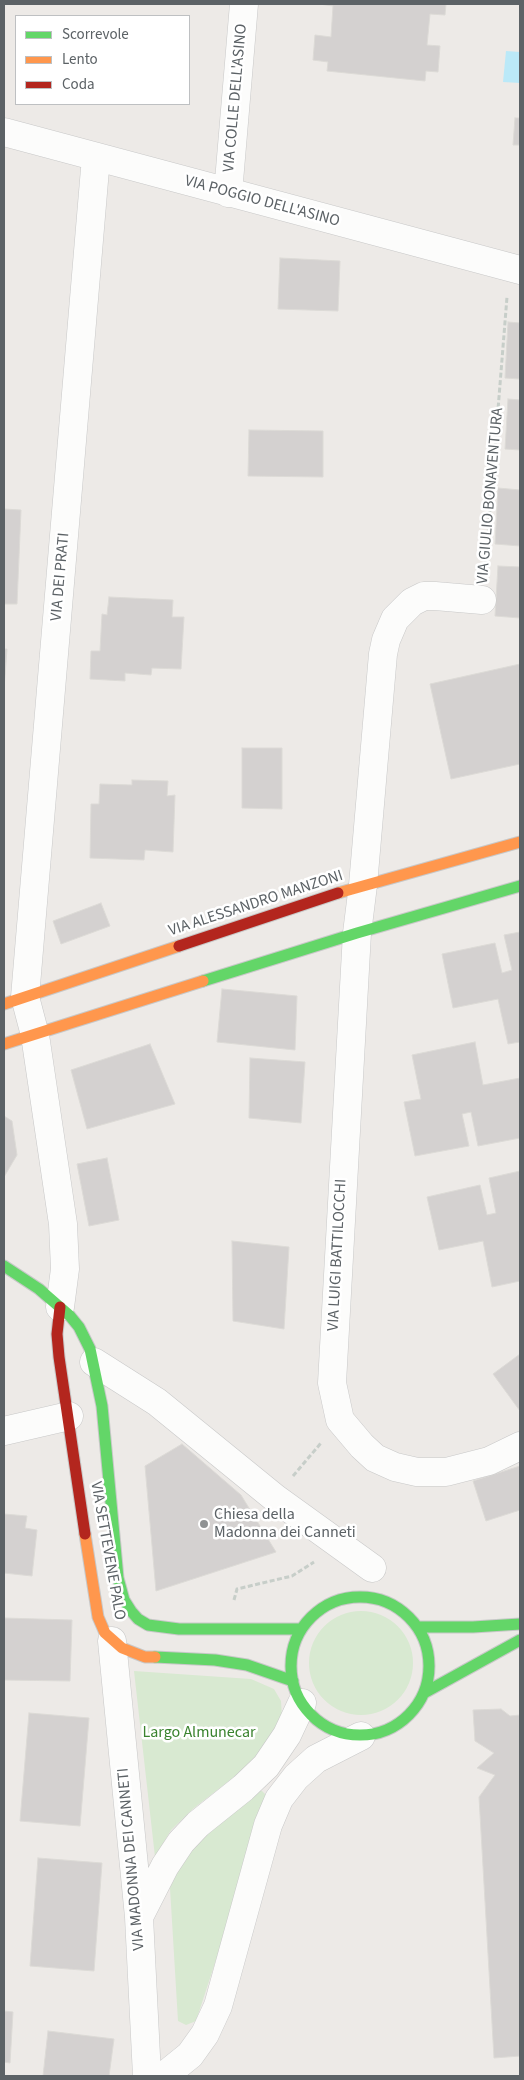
<!DOCTYPE html>
<style>
body{margin:0}
#map{position:relative;width:524px;height:2080px;overflow:hidden;background:#edeae7;font-family:"Source Sans 3",sans-serif}
canvas{display:block}
.frame{position:absolute;inset:0;border:5px solid #5c6266;pointer-events:none}
.legend{position:absolute;left:15px;top:15px;width:175px;height:90px;box-sizing:border-box;background:#fff;border:1px solid #bec0c2;margin:0;padding:6px 9px;list-style:none;font-size:15px;color:#5c6266}
.legend li{display:flex;align-items:center;gap:10px;height:25px}
.legend b{width:25px;border:1px solid #bec0c2}
</style>
<div id="map">
<canvas width="524" height="2080"></canvas>
<div class="frame"></div>
<ul class="legend">
<li><b style="height:6px;background:#63d668"></b>Scorrevole</li>
<li><b style="height:6px;background:#ff974d"></b>Lento</li>
<li><b style="height:6px;background:#b3261e"></b>Coda</li>
</ul>
</div>
<script>
const context = document.querySelector('canvas').getContext('2d');
context.lineJoin = 'round';
function fillPath(path, color) { context.fillStyle = color; context.fill(path, 'evenodd'); }
const poly = rows => new Path2D(rows.map(r => 'M' + r).join(''));
function strokePath(path, color, width, dash) { context.strokeStyle = color; context.lineWidth = width; context.lineCap = dash ? 'butt' : 'round'; context.setLineDash(dash || []); context.stroke(path); }
function write(font, color, halo, rows, align = 'center') {
  context.font = font + ' "Source Sans 3",sans-serif'; context.lineWidth = 5; context.setLineDash([]); context.textBaseline = 'middle'; context.strokeStyle = halo; context.fillStyle = color; for (const [text, x, y, turn = 0] of rows) {
    context.save(); context.translate(x, y); context.rotate((+turn || 0) * Math.PI / 180); context.textAlign = isNaN(turn) ? turn : align; if (halo) context.strokeText(text, 0, 0); context.fillText(text, 0, 0); context.restore();
  }
}
const green = poly([
 '309 1663a52 52 0 1 1 104 0a52 52 0 1 1-104 0Z',
 [134,1671,251,1679,274,1689,281,1701,282,1717,260,1757,194,1808,171,1830,155,1857],
 [253,1791,262,1791,269,1798,196,2021,186,2025,178,2021,170,1888,180,1861]
]);
const water = poly([
 [506,51,520,52,520,83,503,82]
]);
const building = poly([
 [319,4,446,4,445,15,430,14,427,45,440,46,438,72,426,71,425,81,327,71,328,62,313,60,315,35,331,37,333,6,319,4],
 [515,118,520,118,520,145,513,145,515,118],
 [280,258,340,261,338,311,278,309,280,258],
 [508,322,520,323,520,379,505,378,508,322],
 [508,399,520,400,520,450,505,449,508,399],
 [249,430,323,431,323,477,248,476,249,430],
 [498,488,520,490,520,546,495,544,498,488],
 [4,509,21,510,17,604,4,604,4,509],
 [498,566,520,567,520,618,495,616,498,566],
 [109,597,173,600,172,617,184,617,181,669,152,668,151,675,125,673,125,681,90,679,91,651,100,651,102,614,107,615,109,597],
 [4,649,7,649,4,689,4,649],
 [520,664,520,764,451,779,430,684,520,664],
 [242,748,282,748,282,809,242,808,242,748],
 [132,780,168,781,167,796,175,795,173,852,145,850,144,860,90,858,91,804,99,804,100,784,132,785,132,780],
 [101,903,110,926,61,944,53,921,101,903],
 [520,932,520,1042,508,1044,498,999,453,1008,442,954,495,943,502,973,512,970,504,935,520,932],
 [222,989,297,996,295,1050,217,1042,222,989],
 [475,1042,483,1085,520,1078,520,1138,478,1146,471,1112,462,1114,469,1146,415,1156,404,1102,421,1099,412,1055,475,1042],
 [150,1044,175,1104,87,1129,71,1070,150,1044],
 [250,1058,305,1062,301,1123,249,1118,250,1058],
 [4,1116,12,1121,17,1155,4,1177,4,1116],
 [107,1158,119,1220,89,1226,77,1164,107,1158],
 [520,1171,520,1281,492,1287,483,1241,439,1250,427,1197,480,1185,487,1215,496,1213,489,1178,520,1171],
 [232,1241,289,1247,284,1329,233,1321,232,1241],
 [520,1354,520,1411,493,1374,520,1354],
 [182,1444,241,1495,276,1552,156,1591,145,1466,182,1444],
 [520,1466,520,1510,486,1521,473,1481,520,1466],
 [4,1514,27,1516,25,1528,37,1530,32,1576,4,1573,4,1514],
 [4,1618,72,1620,70,1681,4,1680,4,1618],
 [501,1709,510,1716,520,1715,520,2056,494,2058,479,1797,495,1775,477,1768,494,1753,475,1741,473,1710,501,1709],
 [29,1713,89,1718,80,1826,20,1821,29,1713],
 [38,1858,102,1863,94,1971,30,1966,38,1858],
 [4,2011,13,2012,10,2063,4,2062,4,2011],
 [48,2031,114,2039,109,2076,43,2076,48,2031]
]);
const path = poly([
 [485,572,507,297],
 [293,1476,321,1443],
 [234,1600,237,1589,292,1576,314,1562]
]);
const street = poly([
 [4,132,520,270],
 [228,193,244,4],
 [482,600,435,596,424,596,412,602,395,619,386,640,383,654,363,885,357,933,332,1383,340,1420,362,1446,375,1458,395,1467,417,1472,446,1472,489,1461,520,1446],
 [60,1307,65,1269,63,1224,35,1035,25,997,96,157],
 [94,1362,157,1402,275,1498,372,1568],
 [4,1431,69,1416],
 [112,1641,139,1917,147,2076],
 [139,1917,165,1866,181,1842,198,1824,243,1788,266,1766,287,1735,302,1703],
 [164,2076,190,2055,205,2034,218,2006,268,1825,279,1799,296,1777,316,1759,361,1736]
]);
const fast = poly([
 [203,981,357,933,520,886],
 [4,1266,39,1289,70,1316,79,1327,90,1349,102,1406,118,1578,124,1600,131,1611,138,1619,148,1625,179,1629,301,1629],
 '291 1666a69 69 0 1 1 138 0a69 69 0 1 1-138 0Z',
 [417,1627,473,1627,520,1624],
 [155,1657,215,1660,247,1665,293,1681],
 [424,1693,520,1640]
]);
const slow = poly([
 [338,893,520,842],
 [4,1004,179,946],
 [4,1044,203,981],
 [85,1534,98,1617,105,1633,122,1648,145,1657,155,1657]
]);
const jam = poly([
 [179,946,338,893],
 [60,1307,57,1334,59,1357,85,1534]
]);
const markers = [
 [204,1524,5,"#8f9293"]
];
const streetNames = [
 ["VIA COLLE DELL'ASINO",236,98,-85],
 ["VIA POGGIO DELL'ASINO",262,202,15],
 ["VIA GIULIO BONAVENTURA",491,496,-85],
 ["VIA DEI PRATI",61,577,-85],
 ["VIA ALESSANDRO MANZONI",256,904,-18],
 ["VIA LUIGI BATTILOCCHI",338,1255,-87],
 ["VIA SETTEVENE PALO",107,1551,80],
 ["VIA MADONNA DEI CANNETI",132,1859,-95]
];
const poiNames = [
 ["Chiesa della",214,1515],
 ["Madonna dei Canneti",214,1533]
];
const parkNames = [
 ["Largo Almunecar",199,1733]
];
fillPath(green, '#d8e9d1');
fillPath(water, '#bbe9f8');
fillPath(building, '#d4d1d0');
strokePath(building, '#dcdad6', 1);
strokePath(street, '#c8c8c8', 29);
strokePath(fast, '#c8c8c8', 13);
strokePath(slow, '#c8c8c8', 13);
strokePath(jam, '#c8c8c8', 13);
strokePath(path, '#c7cec9', 3, [5, 2.5]);
strokePath(street, '#fcfcfb', 28);
strokePath(fast, '#63d668', 11);
strokePath(slow, '#ff974d', 11);
strokePath(jam, '#b3261e', 11);
for (const [x, y, r, color] of markers) { const dot = new Path2D(); dot.arc(x, y, r, 0, 2 * Math.PI); context.fillStyle = color; context.fill(dot); strokePath(dot, '#fff', 2); }
write('16px', '#5c6266', '#fff', streetNames);
write('16px', '#5c6266', '#fff', poiNames, 'left');
write('16px', '#3a832e', '#fff', parkNames);
</script>
